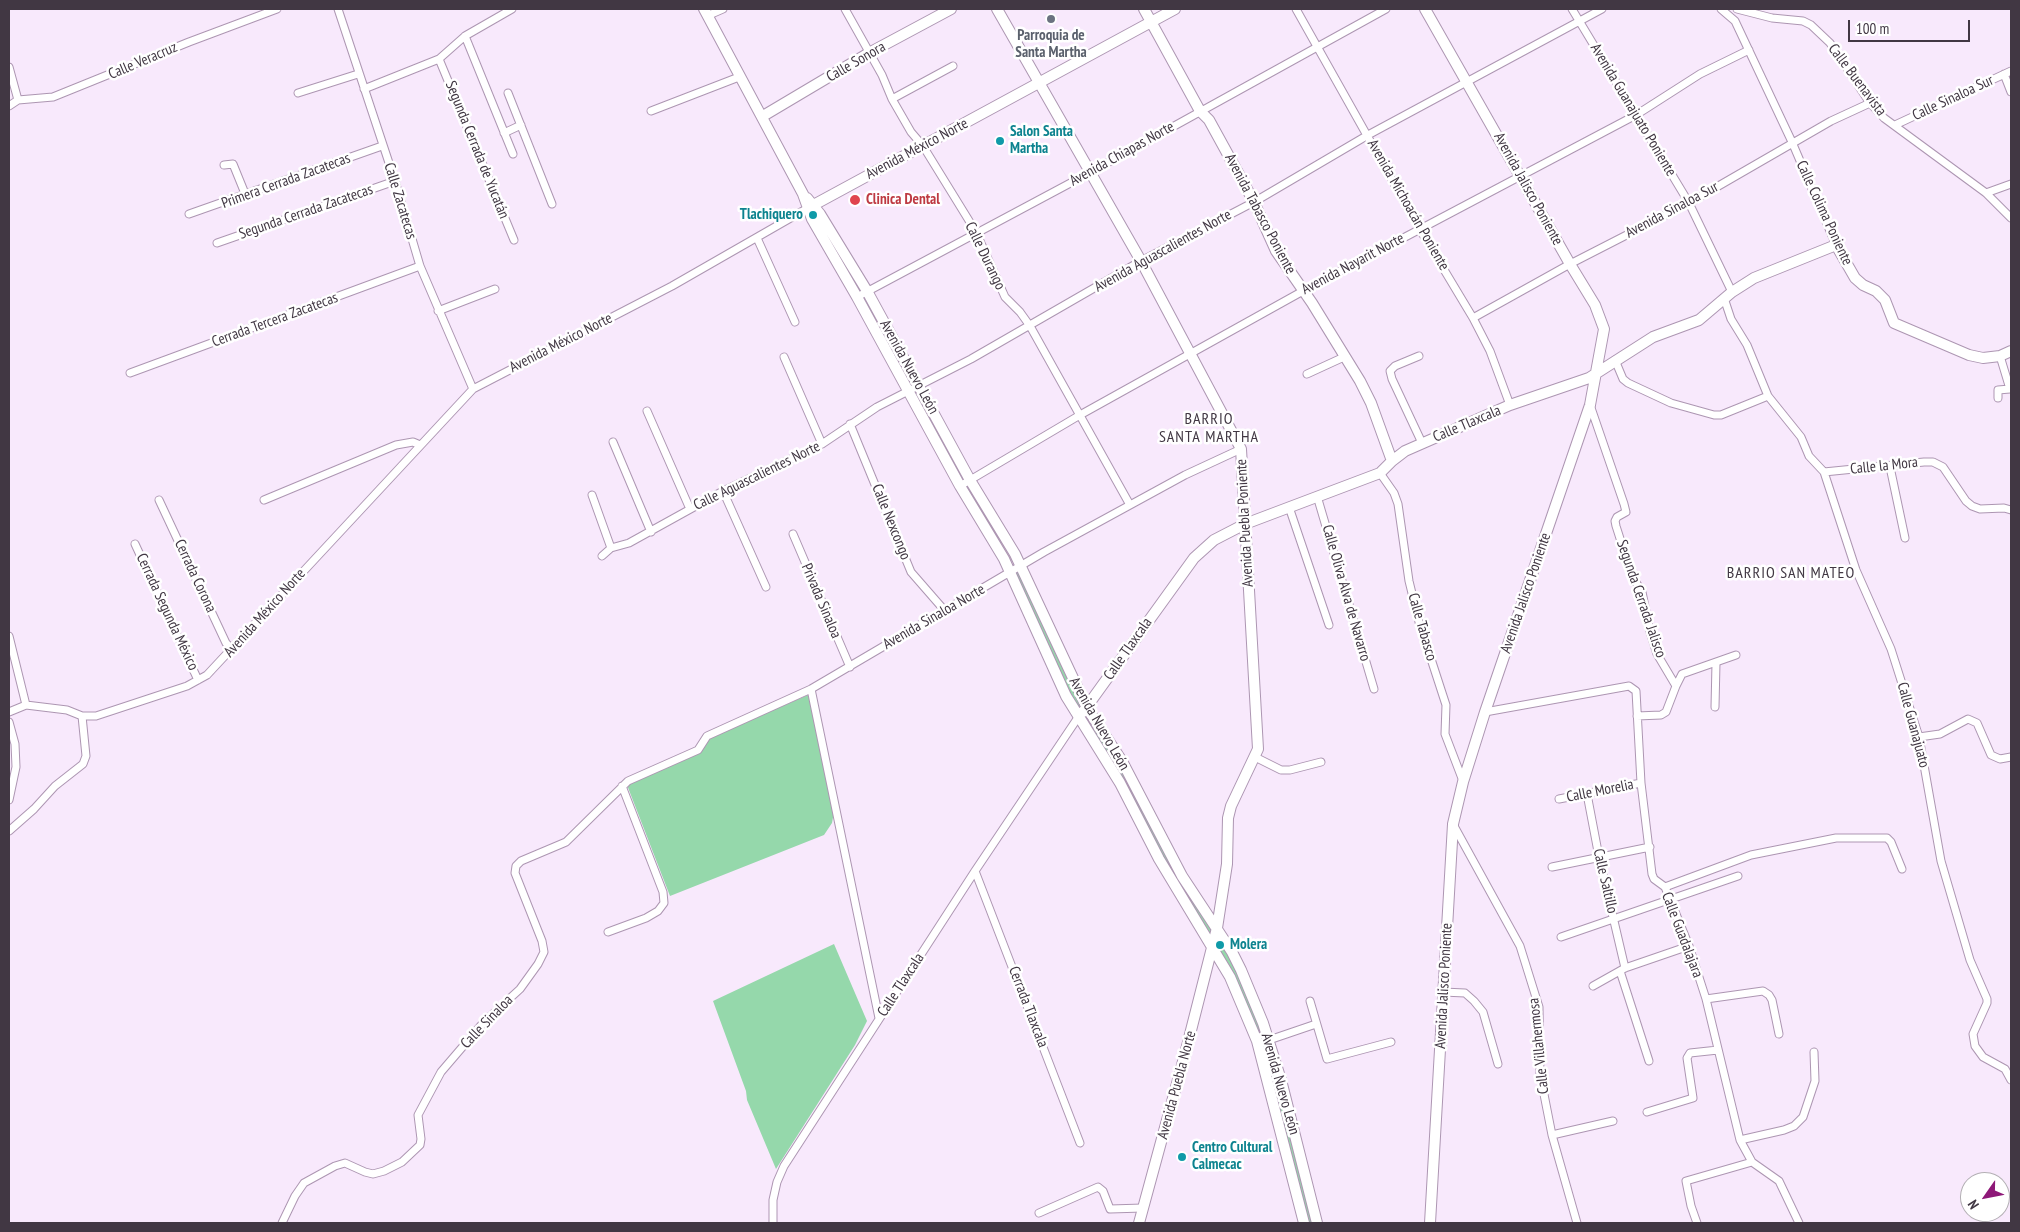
<!DOCTYPE html>
<meta charset="utf-8">
<style>
body{margin:0}
#map{position:relative;width:2020px;height:1232px;overflow:hidden;background:#f8e9fc;font-family:"PT Sans Narrow",sans-serif}
canvas{display:block}
.frame{position:absolute;inset:0;border:10px solid #413743;pointer-events:none}
.north{position:absolute;left:1960px;top:1172px;width:50px;height:50px;box-sizing:border-box;background:#fff;border:1px solid #b3afb4;border-radius:50%;rotate:237deg;font-size:14px;font-weight:700;line-height:20px;text-align:center;color:#413743}
.north::after{content:'';display:block;margin:auto;width:18px;height:22px;background:#8e1878;clip-path:polygon(50% 0,100% 100%,50% 72%,0 100%)}
.scale{position:absolute;left:1848px;top:20px;width:122px;height:22px;box-sizing:border-box;border:2px solid #413743;border-top:0;padding-left:6px;font-size:15px;line-height:18px;white-space:nowrap;color:#413743;-webkit-text-stroke:4px #fff;paint-order:stroke}
</style>
<div id="map">
<canvas width="2020" height="1232"></canvas>
<div class="frame"></div>
<div class="north">N</div>
<div class="scale">100 m</div>
</div>
<script>
const context = document.querySelector('canvas').getContext('2d');
context.lineJoin = 'round';
function fillPath(path, color) { context.fillStyle = color; context.fill(path, 'evenodd'); }
const poly = rows => new Path2D(rows.map(r => 'M' + r).join(''));
function strokePath(path, color, width, dash) { context.strokeStyle = color; context.lineWidth = width; context.lineCap = dash ? 'butt' : 'round'; context.setLineDash(dash || []); context.stroke(path); }
function write(font, color, halo, rows, align = 'center') {
  context.font = font + ' "PT Sans Narrow",sans-serif'; context.lineWidth = 5; context.setLineDash([]); context.textBaseline = 'middle'; context.strokeStyle = halo; context.fillStyle = color; for (const [text, x, y, turn = 0] of rows) {
    context.save(); context.translate(x, y); context.rotate((+turn || 0) * Math.PI / 180); context.textAlign = isNaN(turn) ? turn : align; if (halo) context.strokeText(text, 0, 0); context.fillText(text, 0, 0); context.restore();
  }
}
const green = poly([
 [1020,570,1084,707,1079,713,1069,697,1015,573],
 [808,695,814,713,834,812,832,823,824,835,670,896,627,785,699,752,710,737],
 [1087,712,1119,762,1213,930,1212,938,1188,904,1081,717],
 [1217,933,1258,1011,1315,1223,1307,1223,1260,1047,1215,942],
 [834,944,867,1021,855,1045,776,1169,747,1100,746,1091,713,1001]
]);
const street = poly([
 [338,9,395,181,420,266,473,389],
 [845,9,882,75,892,99,911,132,923,146,976,232,1005,297,1020,312,1030,326,1130,505],
 [1296,9,1419,228,1473,318,1490,351,1510,405],
 [1572,9,1689,203,1732,292],
 [1721,9,1735,21,1792,142,1836,245],
 [1737,9,1772,18,1803,21,1811,25,1830,43,1870,103,1884,118,1986,193,2011,218],
 [707,16,723,9],
 [465,36,513,154],
 [439,59,514,240],
 [9,67,18,100],
 [2004,74,2011,92],
 [364,89,439,59,465,36,512,9],
 [298,93,358,74],
 [508,93,552,204],
 [892,99,953,66],
 [9,106,18,100,53,97,189,42,277,9],
 [651,111,739,77],
 [1895,125,2011,71],
 [504,133,521,125],
 [224,165,233,164,246,196],
 [1986,193,2011,184],
 [189,214,382,146],
 [757,238,795,322],
 [217,243,395,181],
 [857,297,1091,172,1386,9],
 [1724,298,1731,319,1747,345,1768,396,1801,437,1809,456,1824,472,1856,570,1891,649,1919,737,1941,861,1970,960,1987,999,1987,1003,1973,1034,1975,1046,1983,1057,2005,1069,2011,1080],
 [438,311,495,289],
 [1473,318,1570,264,1689,203,1831,121,1870,103],
 [1419,356,1395,366,1390,371,1392,379,1422,443],
 [784,357,822,444],
 [1615,360,1623,379,1628,383,1671,403,1714,415,1721,415,1768,396],
 [130,373,420,266],
 [1307,374,1344,357],
 [1998,398,1998,390,2010,389,2000,356],
 [1590,405,1624,504,1626,512,1617,517,1615,521,1616,526,1632,576,1642,592,1650,632,1657,654,1676,686,1666,712,1661,715,1637,716],
 [647,411,690,509],
 [850,424,911,572,945,611],
 [613,442,651,532],
 [1890,467,1905,538],
 [1824,472,1924,462,1933,462,1943,467,1966,501,1972,506,1980,509,2004,508,2011,510],
 [1380,473,1394,493,1398,504,1409,581,1419,622,1446,705,1445,734,1463,781],
 [960,486,1080,415,1303,291,1636,115,1700,74,1749,50],
 [723,491,766,587],
 [592,495,611,548],
 [1317,496,1374,689],
 [159,500,226,643,232,649],
 [264,500,396,445,413,442,420,445],
 [1289,507,1329,625],
 [793,534,850,667],
 [135,544,198,680],
 [602,556,611,548,629,543,723,491,822,444,877,407,971,359,1141,261,1254,202,1368,135,1602,9],
 [9,636,26,705],
 [1676,686,1682,674,1736,655],
 [811,689,879,1018],
 [1715,707,1716,663],
 [9,712,26,705,67,710,82,716,96,716,187,686,207,675,473,389,672,286,808,208],
 [1485,712,1629,686,1636,691,1641,783,1652,874,1654,879,1665,887,1689,946,1706,999,1740,1140,1752,1162,1779,1181,1799,1223],
 [9,722,15,744,16,767,9,800],
 [1919,737,1940,734,1968,719,1977,723,1991,755,2000,759,2011,757],
 [1255,757,1281,770,1290,770,1321,762],
 [1587,794,1599,857,1625,968],
 [1559,799,1641,783],
 [1454,826,1520,946,1539,1007,1540,1074,1552,1135,1577,1223],
 [9,831,34,809,55,786,83,764,86,756,82,716],
 [1552,867,1650,847],
 [975,871,1080,1143],
 [1665,887,1751,855,1836,838,1887,838,1891,842,1902,869],
 [608,932,646,918,658,911,664,903,663,892,622,786],
 [1561,937,1738,876],
 [1620,971,1649,1061],
 [1593,986,1625,968,1689,946],
 [1443,992,1465,993,1474,1001,1483,1012,1498,1064],
 [1706,999,1763,991,1769,995,1772,1000,1779,1034],
 [1310,1001,1327,1059,1391,1042],
 [1269,1040,1316,1024],
 [1647,1112,1693,1098,1687,1058,1690,1053,1718,1050],
 [1552,1135,1613,1121],
 [1740,1140,1784,1130,1794,1126,1803,1117,1815,1081,1814,1052],
 [1039,1213,1098,1187,1103,1191,1110,1209,1143,1208],
 [282,1223,295,1196,304,1183,335,1166,345,1163,365,1172,373,1174,384,1171,402,1162,420,1145,421,1139,418,1115,441,1072,483,1023,520,989,538,964,544,952,542,941,515,873,516,866,521,861,566,842,628,781,698,750,707,736,811,689,1044,552,1185,475,1241,449],
 [773,1223,773,1200,777,1182,784,1166,975,871,1079,716],
 [1697,1223,1691,1206,1686,1181,1752,1162]
]);
const secondary = poly([
 [704,9,803,194,812,219,857,297,960,486,1004,559,1066,696,1120,783,1159,859,1230,977,1257,1041,1304,1223],
 [997,9,1141,261,1241,449,1258,749,1231,806,1228,818,1227,864,1217,928,1185,1054,1139,1223],
 [1144,9,1200,111,1209,120,1254,202,1276,251,1312,303,1360,381,1371,403,1392,461],
 [1425,9,1570,264,1595,305,1604,329,1590,405,1485,712,1463,782,1453,824,1430,1223],
 [763,116,869,53,951,9],
 [807,198,820,214,867,291,970,480,1015,554,1087,708,1122,761,1182,876,1232,952,1241,970,1263,1023,1281,1080,1317,1223],
 [808,208,1175,9],
 [1083,712,1194,558,1214,540,1245,524,1380,473,1392,461,1405,451,1510,405,1589,378,1653,337,1699,320,1732,292,1754,278,1836,245,1855,278,1863,285,1876,291,1885,300,1894,323,1969,355,1983,358,2000,356,2011,351]
]);
const markers = [
 [1051,19,5,"#6b7280"],
 [1000,141,5,"#0f9aa8"],
 [855,200,6,"#e0444e"],
 [813,215,5,"#0f9aa8"],
 [1220,945,5,"#0f9aa8"],
 [1182,1157,5,"#0f9aa8"]
];
const worshipNames = [
 ["Parroquia de",1051,36],
 ["Santa Martha",1051,53]
];
const streetNames = [
 ["Calle Veracruz",143,61,-23],
 ["Calle Sonora",856,62,-30],
 ["Calle Buenavista",1857,80,53],
 ["Calle Sinaloa Sur",1953,98,-25],
 ["Avenida Guanajuato Poniente",1633,110,59],
 ["Avenida México Norte",917,149,-28],
 ["Segunda Cerrada de Yucatán",477,150,68],
 ["Avenida Chiapas Norte",1122,154,-29],
 ["Primera Cerrada Zacatecas",286,181,-20],
 ["Avenida Jalisco Poniente",1528,189,61],
 ["Calle Zacatecas",400,201,73],
 ["Avenida Michoacán Poniente",1408,205,60],
 ["Avenida Sinaloa Sur",1672,210,-28],
 ["Segunda Cerrada Zacatecas",306,212,-19],
 ["Calle Colima Poniente",1824,213,65],
 ["Avenida Tabasco Poniente",1260,214,62],
 ["Avenida Aguascalientes Norte",1163,251,-29],
 ["Calle Durango",985,256,64],
 ["Avenida Nayarit Norte",1353,264,-28],
 ["Cerrada Tercera Zacatecas",275,320,-20],
 ["Avenida México Norte",561,343,-27],
 ["Avenida Nuevo León",909,367,61],
 ["Calle Tlaxcala",1467,424,-23],
 ["Calle la Mora",1884,466,-6],
 ["Calle Aguascalientes Norte",757,476,-26],
 ["Calle Nexcongo",891,522,68],
 ["Avenida Puebla Poniente",1245,523,-93],
 ["Cerrada Corona",195,576,65],
 ["Calle Oliva Alva de Navarro",1346,593,74],
 ["Avenida Jalisco Poniente",1526,593,-71],
 ["Segunda Cerrada Jalisco",1641,599,71],
 ["Privada Sinaloa",821,601,67],
 ["Cerrada Segunda México",167,612,65],
 ["Avenida México Norte",265,613,-48],
 ["Avenida Sinaloa Norte",934,617,-30],
 ["Calle Tabasco",1422,627,74],
 ["Calle Tlaxcala",1128,649,-55],
 ["Avenida Nuevo León",1099,724,60],
 ["Calle Guanajuato",1913,725,75],
 ["Calle Morelia",1600,791,-11],
 ["Calle Saltillo",1605,881,77],
 ["Calle Guadalajara",1682,935,69],
 ["Calle Tlaxcala",901,985,-57],
 ["Avenida Jalisco Poniente",1444,986,-87],
 ["Cerrada Tlaxcala",1028,1007,69],
 ["Calle Sinaloa",487,1022,-46],
 ["Calle Villahermosa",1539,1046,-96],
 ["Avenida Nuevo León",1280,1084,74],
 ["Avenida Puebla Norte",1177,1085,-75]
];
const cultureNames = [
 ["Salon Santa",1010,132],
 ["Martha",1010,149],
 ["Tlachiquero",803,215,"right"],
 ["Molera",1230,945],
 ["Centro Cultural",1192,1148],
 ["Calmecac",1192,1165]
];
const healthNames = [
 ["Clinica Dental",866,200]
];
const neighbourhoodNames = [
 ["BARRIO",1209,419],
 ["SANTA MARTHA",1209,437],
 ["BARRIO SAN MATEO",1791,573]
];
fillPath(green, '#95d8ab');
strokePath(street, '#ad96b2', 9);
strokePath(secondary, '#ad96b2', 12);
strokePath(street, '#fff', 7);
strokePath(secondary, '#fff', 10);
for (const [x, y, r, color] of markers) { const dot = new Path2D(); dot.arc(x, y, r, 0, 2 * Math.PI); context.fillStyle = color; context.fill(dot); strokePath(dot, '#fff', 2); }
write('bold 15px', '#5b616d', '#fff', worshipNames);
write('15px', '#413743', '#fff', streetNames);
write('bold 15px', '#0d838f', '#fff', cultureNames, 'left');
write('bold 15px', '#be3a42', '#fff', healthNames, 'left');
context.letterSpacing = '1px';
write('16px', '#413743', '#fff', neighbourhoodNames);
context.letterSpacing = '0px';
</script>
